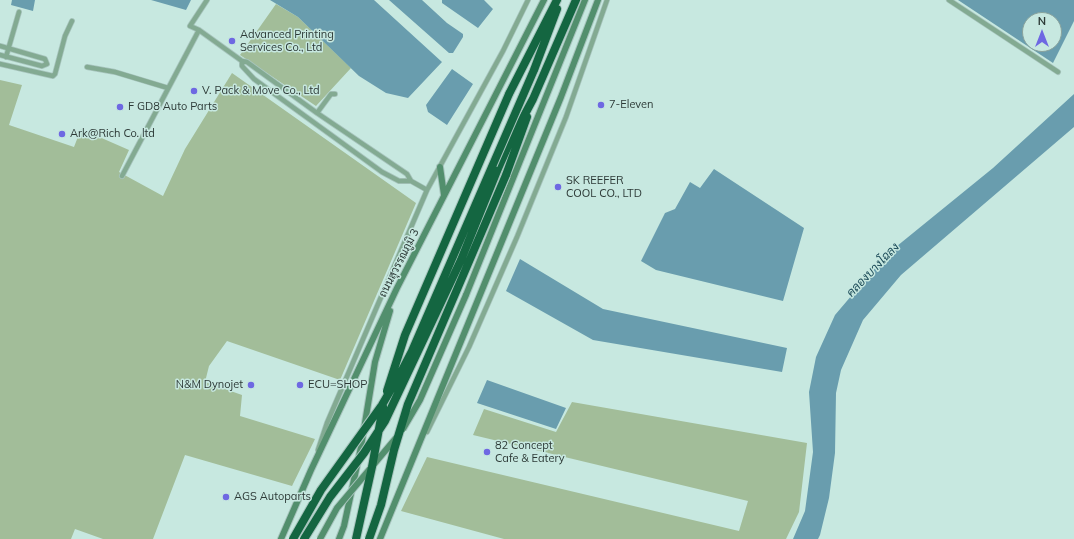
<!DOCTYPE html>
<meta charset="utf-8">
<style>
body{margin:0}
#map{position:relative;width:1074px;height:539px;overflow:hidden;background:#c7e8e0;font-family:Mulish,sans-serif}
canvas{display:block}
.north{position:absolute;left:1022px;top:12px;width:40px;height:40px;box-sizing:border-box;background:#c7e8e0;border:1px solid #89a29c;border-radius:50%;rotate:0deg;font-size:11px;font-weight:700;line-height:16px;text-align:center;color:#2c3936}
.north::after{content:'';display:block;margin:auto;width:14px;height:18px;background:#6e68e2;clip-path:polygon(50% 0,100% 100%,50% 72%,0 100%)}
</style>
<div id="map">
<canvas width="1074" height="539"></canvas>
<div class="north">N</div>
</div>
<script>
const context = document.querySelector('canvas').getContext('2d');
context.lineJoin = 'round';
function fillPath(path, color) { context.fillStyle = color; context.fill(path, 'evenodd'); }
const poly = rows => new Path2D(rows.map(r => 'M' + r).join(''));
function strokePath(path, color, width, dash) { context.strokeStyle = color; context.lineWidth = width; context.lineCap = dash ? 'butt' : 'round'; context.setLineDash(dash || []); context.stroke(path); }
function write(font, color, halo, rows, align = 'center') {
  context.font = font + ' Mulish,Sarabun,sans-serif'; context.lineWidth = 3; context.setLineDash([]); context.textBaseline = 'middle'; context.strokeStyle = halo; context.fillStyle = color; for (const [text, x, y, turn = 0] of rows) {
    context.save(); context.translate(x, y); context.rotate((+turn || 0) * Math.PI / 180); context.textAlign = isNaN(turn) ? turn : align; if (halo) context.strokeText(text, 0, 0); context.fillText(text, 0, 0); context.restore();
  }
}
const green = poly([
 [276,4,298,17,351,68,316,106,240,55],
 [232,73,416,203,340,380,227,341,209,366,205,382,242,395,240,416,315,439,292,486,185,455,153,539,103,539,75,529,71,539,0,539,0,80,22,85,9,125,74,147,81,129,129,150,119,172,163,196,185,149],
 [572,402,807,443,799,512,786,539,504,539,401,511,427,457,739,531,748,501,473,435,484,409,556,432]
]);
const water = poly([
 [12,0,35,0,33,11,11,5],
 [151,0,191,0,186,10],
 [270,0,374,0,442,62,408,98,386,93,359,76,298,17],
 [389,0,422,0,447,23,463,34,463,37,453,53,449,53],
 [442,0,484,0,493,9,478,28,442,3],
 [958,0,1074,0,1074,21,1053,63],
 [1030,20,1054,20,1054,44,1030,44],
 [452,69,473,84,447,125,428,112,426,105],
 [1074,94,1074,127,901,275,863,320,841,370,836,393,835,453,829,498,820,535,818,539,793,539,805,511,813,452,809,392,816,357,835,315,886,255,993,168],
 [714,169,804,228,783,301,656,270,641,261,665,213,675,209,690,182,700,188],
 [520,259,603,309,787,348,782,372,593,340,506,291],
 [487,380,566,408,556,429,477,403]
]);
const street = poly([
 [207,0,190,26,199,30,242,61,247,62,317,113,407,174,411,181,427,190],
 [949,0,1058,72],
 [0,46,45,59,47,64,42,66,0,55],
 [6,57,19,12],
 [242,61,242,66,254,79,382,172,399,181,411,181],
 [0,64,53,76,55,74,65,36,72,21],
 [87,67,115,72,168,88],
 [317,113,331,94,335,94],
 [122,176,199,30],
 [427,432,469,347,517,237,566,117,607,0],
 [318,450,327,423,427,190,503,51,528,0]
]);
const secondary = poly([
 [440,167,444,195],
 [466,295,585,0],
 [281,539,311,470,397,288,544,0],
 [339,539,344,526,361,447,375,362,390,311],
 [380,539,561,97,598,0]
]);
const highway = poly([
 [534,70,557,9],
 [509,94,557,0],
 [497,171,509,144,533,99,576,0],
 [506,175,527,117]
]);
const secondaryBridge = poly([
 [403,429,420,400,466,295],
 [320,539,337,508,396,438]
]);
const highwayBridge = poly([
 [387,391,405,335,509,94],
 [293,539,321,490,382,405,400,374,412,351,534,70],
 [304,539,330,497,364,453,385,421,461,260,497,171],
 [356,539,372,467,383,407],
 [369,539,381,505,394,450,408,404,506,175]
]);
const markers = [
 [232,41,4,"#6e68e2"],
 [194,91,4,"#6e68e2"],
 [601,105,4,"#6e68e2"],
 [120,107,4,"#6e68e2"],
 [62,134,4,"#6e68e2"],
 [558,187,4,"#6e68e2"],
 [251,385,4,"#6e68e2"],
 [300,385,4,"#6e68e2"],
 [487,452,4,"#6e68e2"],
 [226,497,4,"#6e68e2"]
];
const poiNames = [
 ["Advanced Printing",240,35],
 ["Services Co., Ltd",240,48],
 ["V. Pack & Move Co., Ltd",202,91],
 ["7-Eleven",609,105],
 ["F GD8 Auto Parts",128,107],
 ["Ark@Rich Co. ltd",70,134],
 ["SK REEFER",566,181],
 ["COOL CO., LTD",566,194],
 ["N&M Dynojet",243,385,"right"],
 ["ECU=SHOP",308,385],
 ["82 Concept",495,446],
 ["Cafe & Eatery",495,459],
 ["AGS Autoparts",234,497]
];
const streetNames = [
 ["ถนนสุวรรณภูมิ 3",399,263,-63]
];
const waterNames = [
 ["คลองบางโฉลง",873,270,-46]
];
fillPath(green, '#a2bd99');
fillPath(water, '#699dae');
strokePath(street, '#a8c5be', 6);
strokePath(secondary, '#a8c5be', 8);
strokePath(highway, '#a8c5be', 10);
strokePath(street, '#83aa92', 4.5);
strokePath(secondary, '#528f6d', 6);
strokePath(highway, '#146641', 8);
strokePath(secondaryBridge, '#a8c5be', 8, []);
strokePath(highwayBridge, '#a8c5be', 10, []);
strokePath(secondaryBridge, '#528f6d', 6);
strokePath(highwayBridge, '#146641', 8);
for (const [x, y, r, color] of markers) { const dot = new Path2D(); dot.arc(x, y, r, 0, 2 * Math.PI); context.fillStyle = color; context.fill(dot); strokePath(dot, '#c7e8e0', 1.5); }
write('11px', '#2c3936', '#c7e8e0', poiNames, 'left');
write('11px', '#2c3936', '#c7e8e0', streetNames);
write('italic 12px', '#1c4b58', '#c7e8e0', waterNames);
</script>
